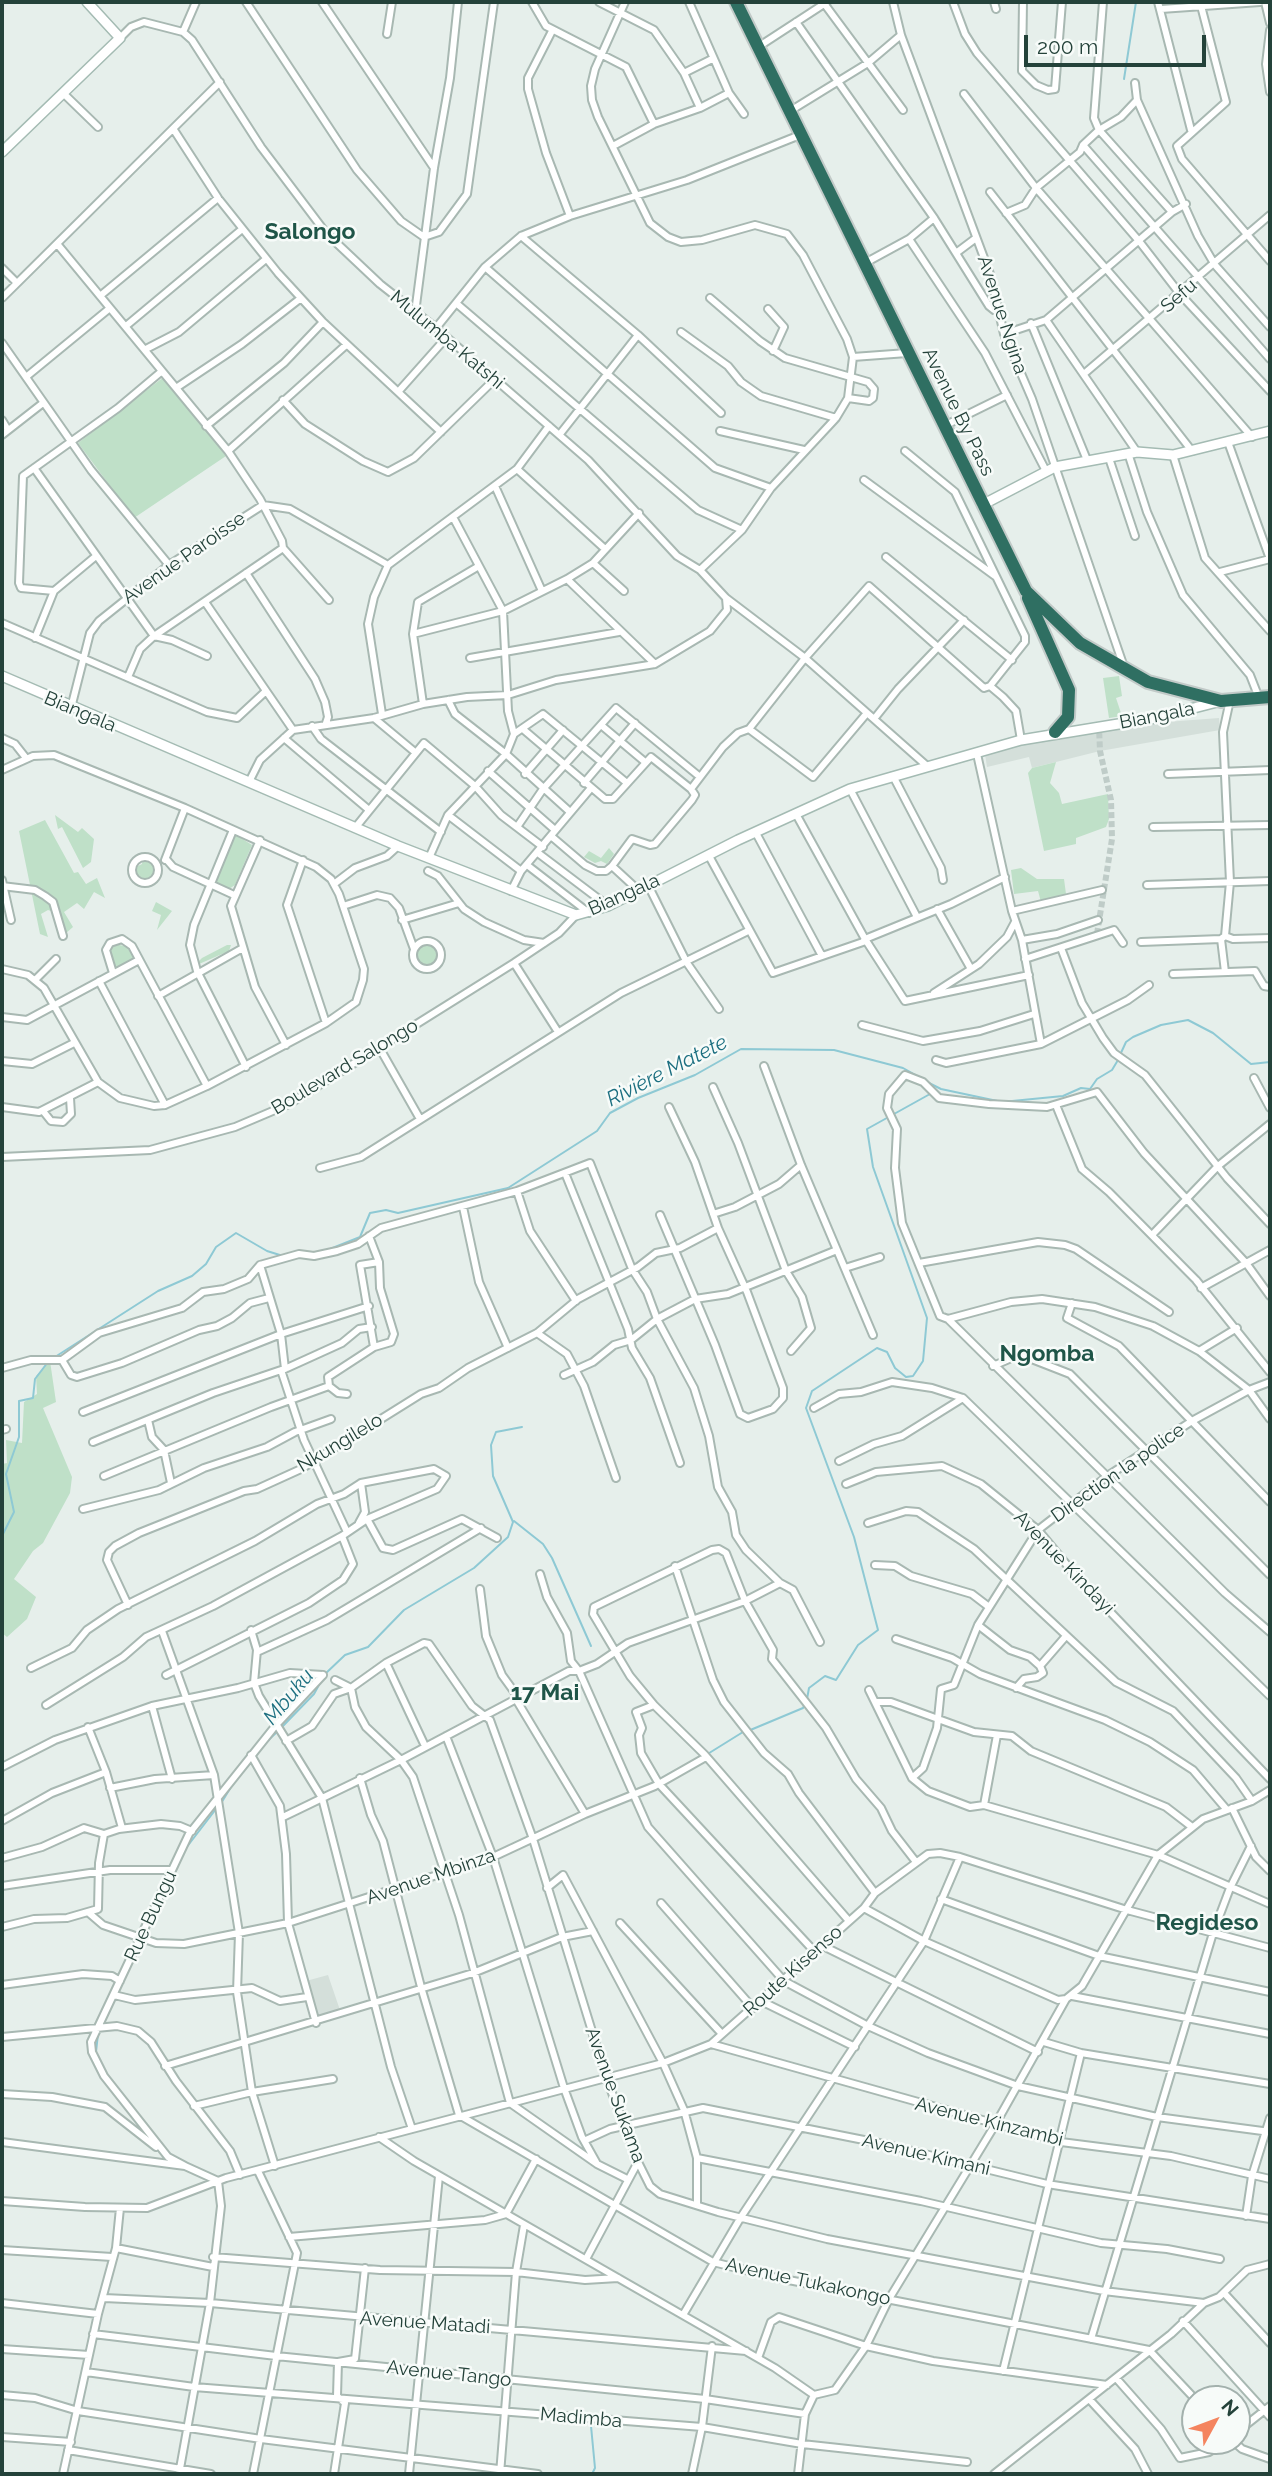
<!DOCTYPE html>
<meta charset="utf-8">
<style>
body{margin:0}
#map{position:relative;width:1272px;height:2476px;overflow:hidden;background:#e6efeb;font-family:Raleway,sans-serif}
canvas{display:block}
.frame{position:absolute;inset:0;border:4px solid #24423a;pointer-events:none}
.north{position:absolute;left:1181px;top:2385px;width:70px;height:70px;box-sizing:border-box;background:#f7fbf9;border:2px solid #a3b1ad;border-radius:50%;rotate:49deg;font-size:19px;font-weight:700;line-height:28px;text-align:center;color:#24423a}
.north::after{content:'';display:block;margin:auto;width:24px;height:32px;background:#f4845f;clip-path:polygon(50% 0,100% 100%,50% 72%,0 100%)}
.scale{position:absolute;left:1024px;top:35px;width:182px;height:32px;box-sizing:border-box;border:4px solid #24423a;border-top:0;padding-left:9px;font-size:21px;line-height:24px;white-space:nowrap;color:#24423a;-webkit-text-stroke:5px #f7fbf9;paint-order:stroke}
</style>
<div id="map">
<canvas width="1272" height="2476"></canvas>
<div class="frame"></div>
<div class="north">N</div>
<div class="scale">200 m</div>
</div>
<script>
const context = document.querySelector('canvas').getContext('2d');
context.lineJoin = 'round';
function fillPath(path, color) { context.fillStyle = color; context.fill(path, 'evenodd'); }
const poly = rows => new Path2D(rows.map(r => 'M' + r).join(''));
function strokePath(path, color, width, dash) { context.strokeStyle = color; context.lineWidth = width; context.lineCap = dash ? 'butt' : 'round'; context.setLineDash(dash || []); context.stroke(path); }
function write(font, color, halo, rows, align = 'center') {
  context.font = font + ' Raleway,sans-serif'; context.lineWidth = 5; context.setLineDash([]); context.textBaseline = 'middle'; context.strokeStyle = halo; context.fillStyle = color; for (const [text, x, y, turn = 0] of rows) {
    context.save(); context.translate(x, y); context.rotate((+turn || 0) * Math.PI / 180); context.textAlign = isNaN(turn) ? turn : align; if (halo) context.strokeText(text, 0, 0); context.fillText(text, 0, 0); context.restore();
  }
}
const built = poly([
 [1219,718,1220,730,1100,751,1032,768,1029,757,987,767,985,754,1054,737,1153,723],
 [328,1975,341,2013,316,2021,306,1981]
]);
const green = poly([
 [165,376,226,456,134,518,78,443],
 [1119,676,1122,696,1116,698,1122,716,1109,718,1103,678],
 [1056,762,1050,783,1059,793,1062,804,1108,794,1109,819,1106,827,1076,838,1076,844,1044,851,1028,773,1032,768],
 [55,815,78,832,82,828,94,839,91,862,83,868,62,827,58,829],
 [45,820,74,873,78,872,86,884,97,878,105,898,94,892,84,909,77,903,64,912,73,927,65,934,59,914,48,910,41,914,48,937,40,934,19,831],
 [236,835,252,845,235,885,229,889,217,883,216,878],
 [609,848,614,854,607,864,601,861,595,863,584,857,589,851,601,858],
 [143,857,153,860,158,869,157,876,148,881,138,880,132,874,132,869,142,864],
 [1021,868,1037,879,1064,879,1066,894,1041,902,1038,891,1014,894,1011,870],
 [156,902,172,911,157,930,161,915,152,911],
 '416 955a11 11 0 1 1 22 0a11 11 0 1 1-22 0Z',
 [115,944,129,947,135,958,115,969,109,958,109,950],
 [227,945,231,945,229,951,199,964,198,962,202,958],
 [50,1361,56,1402,43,1408,72,1477,70,1493,43,1543,33,1551,14,1579,36,1597,27,1619,7,1637,2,1633,2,1464,7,1463,6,1440,22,1443,24,1402,37,1394,36,1376]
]);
const stream = poly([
 [1124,79,1136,2],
 [1120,1055,1126,1042,1133,1037,1161,1025,1188,1020,1213,1033,1251,1064,1270,1062],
 [929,1083,941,1089,1002,1102,1063,1096,1081,1088,1090,1089,1097,1079,1112,1070,1118,1060],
 [309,1253,325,1251,360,1237,370,1213,386,1210,398,1213,508,1188,597,1131,610,1113,638,1098,695,1075,741,1049,834,1050,903,1068,921,1078],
 [55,1357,158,1291,192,1276,206,1264,216,1247,236,1233,267,1251,283,1256],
 [514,1521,543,1544,552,1558,591,1646],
 [2,1536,14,1512,6,1474,19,1437,19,1401,33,1398,35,1379,48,1362],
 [324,1675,345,1655,368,1647,404,1610,474,1568,508,1537,513,1522,493,1476,491,1445,496,1432,522,1427],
 [807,1699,809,1688,825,1676,836,1680,858,1645,878,1630,854,1537,806,1408,812,1391,877,1348,887,1352,895,1368,906,1377,913,1376,923,1361,927,1318,873,1167,867,1129,930,1094],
 [281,1728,314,1694,320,1683],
 [748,1731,803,1708,805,1704],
 [263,1745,277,1732],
 [706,1755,743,1732],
 [660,1779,676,1770],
 [220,1805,234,1782],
 [186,1848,216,1809],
 [96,2052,98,2034],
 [591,2426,595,2468,592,2474]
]);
const streetTunnel = poly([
 [1097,934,1112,839,1111,800,1100,751,1099,727]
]);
const street = poly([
 [246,2,357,170,401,221,424,237,439,232,467,194,494,2],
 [322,2,434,168],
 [532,2,546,26,626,67,654,124],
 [599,2,654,30,684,73,700,108],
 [625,2,595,69,591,86,592,100,598,117,650,223,668,237,681,242,702,240,755,225,787,234,803,255,847,339,853,357,848,398,836,418,771,488,742,530,700,570],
 [823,2,903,110],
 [893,2,901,35,990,274,1004,334,1032,399,1124,667],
 [953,2,965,34,977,53,1139,241,1180,294,1270,391],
 [994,2,996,9],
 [1023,2,1022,71,1036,85,1048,90,1055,89,1062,2],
 [1103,2,1094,118,1099,130,1172,212],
 [1158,2,1191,130],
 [1200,2,1226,102,1177,146,1182,159,1270,261],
 [1265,2,1270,23],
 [1161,9,1260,2],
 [796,22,934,218,989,306,994,310,999,307],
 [1270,30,1266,64,1270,92],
 [552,31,528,78,528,89,546,153,570,216],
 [183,32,196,2],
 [387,34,392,2],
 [120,38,131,27,144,22,183,32,192,40,261,147,326,233,380,284,436,328,588,460,677,556,700,570,726,598,805,658,927,766],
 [758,47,827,2],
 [684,73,712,59],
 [1135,83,1137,100,1198,236,1215,265,1270,327],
 [63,93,98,127],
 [729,93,744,114],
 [964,94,1036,188,1252,437],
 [790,111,868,63,901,35],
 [174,130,218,198,278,273,323,322,441,432],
 [1083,145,1270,359],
 [613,146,654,124,700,108,729,93,689,2],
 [990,192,1192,451],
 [1006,213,1025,205,1036,188,1080,152,1083,145,1099,130,1121,117,1137,100],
 [521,236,638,335,721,413],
 [909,239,985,353,1046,471],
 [58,245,228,451,260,499,282,541,283,548,329,600],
 [956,253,976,238],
 [865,263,909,239,934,218],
 [485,267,715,468,771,488],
 [2,268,17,283],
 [100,296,218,198],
 [2,298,220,82],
 [710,298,760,341,785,358,868,382,874,389,873,398,869,401,848,398],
 [456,303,698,510,742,530],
 [768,309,784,327,773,351],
 [415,313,434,168,450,78,458,2],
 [1046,320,1137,452],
 [1031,323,1087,460],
 [126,326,241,230],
 [436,328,485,267,521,236,570,216,687,180,800,135],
 [681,332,728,366,741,382,761,396,836,418],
 [1004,334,1046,320,1172,212,1186,204],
 [2,343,91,470,169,565],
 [146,349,179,332,266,259],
 [853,357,907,353],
 [1085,373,1270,215],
 [26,377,110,308],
 [176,388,242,344,301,298],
 [398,392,446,338],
 [283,400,305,424,363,461,388,472,414,458,494,380],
 [2,420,8,430],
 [206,426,284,363,323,322],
 [944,426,1007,395],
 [720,431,804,450],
 [560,434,638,335],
 [2,435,43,403],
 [1228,442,1270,559],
 [228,451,346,345],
 [905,451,955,492,1025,636,1025,642,990,686],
 [1128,453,1147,512,1183,595,1250,675,1259,698],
 [1173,455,1205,558,1270,631],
 [1109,458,1135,536],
 [34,468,154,636,172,640,207,656],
 [517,469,605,549],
 [864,480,995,576],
 [495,486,542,591],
 [453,517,503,611,508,711,514,734],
 [886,557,1012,660],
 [593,563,624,591],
 [1220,572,1270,559],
 [246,573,315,679,325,702,328,717,326,723],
 [567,579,655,664],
 [54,591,21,588,19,583,23,476,118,408,162,371],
 [205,602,293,730],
 [2,623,207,712,237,718,266,691],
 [413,634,503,611,567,579,593,563,639,513],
 [35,638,54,591,96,556],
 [470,658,619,632],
 [128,677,140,649,154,636,283,548],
 [448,700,455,714,506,754,570,812],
 [423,704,413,634,418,602,479,566],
 [71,708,90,633,99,621,169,565,263,505,290,509,388,565,517,469,549,426],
 [382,714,368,624,374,597,388,565],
 [374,718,416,753],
 [874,719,898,689,964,620],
 [601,725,645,762],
 [312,726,321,739,441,832],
 [749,729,813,777,867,713],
 [524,730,605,799,613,799,651,757,691,789],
 [2,738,15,744,26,758],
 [284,738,369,810],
 [977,754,1012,911,1022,940,1041,1044],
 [2,770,33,756,54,755,185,808,316,867,331,879,339,894,364,969,363,980,356,1002,326,1023,207,1086,165,1105,154,1106,120,1098,98,1082,44,988,28,975,2,969],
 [488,771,555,830],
 [525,774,563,730],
 [1168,774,1270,770],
 [893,776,941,868,943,880],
 [249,782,260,760,293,730,374,718,423,704,467,697,508,695,556,680,655,664,710,631,727,610,726,598],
 [584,783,635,723],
 [850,789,917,917],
 [796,814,865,939,905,1001,1029,975],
 [448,815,521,871],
 [517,827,543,789,616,708,700,777],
 [1153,827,1270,825],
 [355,828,424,743,475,786,501,815,543,847],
 [233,830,194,925,190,945,197,971,246,1067],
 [756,833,822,956],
 [551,836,585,865,597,871,606,871,612,866,632,839,650,845,655,844,692,800,695,795,691,789,723,747,738,733,749,729,805,658,869,586,984,688,990,686,1003,697,1016,711,1021,740],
 [260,840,231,906,255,987,286,1045],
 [538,853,608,906],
 [709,856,773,973,863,942,865,939,951,904,1005,877],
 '132 870a13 13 0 1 1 26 0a13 13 0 1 1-26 0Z',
 [429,858,448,815,506,754,514,734,543,714,627,783],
 [166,859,173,867,234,895],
 [165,860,185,808],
 [303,860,287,905,326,1023],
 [527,865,589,913],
 [612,866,638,890],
 [428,871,438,876,464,909,484,922,524,940,544,943],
 [2,880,11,920],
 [334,884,355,868,387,856,398,846],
 [648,885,687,963,719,1009],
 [1147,885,1270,881],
 [2,886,35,890,45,896,53,902,63,936],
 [511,891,521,871,591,788],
 [343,906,377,895,390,898,399,908,414,949],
 [937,909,971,969],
 [1012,911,1102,890],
 [402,920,459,903],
 [1225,936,1230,882,1223,732,1230,700],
 [1221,939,1225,972],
 [1022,940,1057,934,1098,920],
 '413 955a14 14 0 1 1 28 0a14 14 0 1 1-28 0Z',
 [1141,942,1221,939,1225,936,1233,939,1270,938],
 [1061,948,1082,1003,1103,1038,1114,1053,1145,1075,1227,1178,1270,1224],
 [1025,959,1114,930,1123,943],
 [514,963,558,1032],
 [113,973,106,950,110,943,122,939,132,946,207,1086],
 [1173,974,1255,971,1264,986,1270,987],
 [35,980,56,959],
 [99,981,165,1105],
 [934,993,979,964,1007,937,1015,922],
 [158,996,241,949],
 [2,1017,27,1020,139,960],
 [862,1025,923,1041,980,1031,1034,1014],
 [379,1047,420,1119],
 [936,1060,946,1063,1041,1044,1128,1000,1149,985],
 [2,1061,32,1064,74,1043],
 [764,1066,801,1165,873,1335],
 [1254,1078,1270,1108],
 [713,1087,738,1143,786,1271,802,1297,811,1328,791,1351],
 [1056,1105,1082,1169,1109,1192,1196,1280,1270,1372],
 [2,1107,39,1112,98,1082],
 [43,1111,51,1121,63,1122,71,1114,70,1098],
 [2,1157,150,1150,235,1127,268,1113,289,1104,514,963,559,933,576,915],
 [320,1168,361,1157,621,993,748,931],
 [565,1173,628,1329,632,1348,650,1378,680,1463],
 [517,1191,530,1231,576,1301],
 [463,1207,479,1282,508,1348],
 [713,1214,735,1207,779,1184,801,1165],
 [660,1215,715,1345,740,1414,748,1418,773,1409,783,1398,783,1388,747,1292,718,1228],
 [1152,1235,1218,1166,1270,1124],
 [369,1236,379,1262,380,1288,394,1334,391,1342,374,1347],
 [919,1263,1038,1242,1065,1245,1076,1249,1169,1312],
 [260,1265,299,1254,314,1256,337,1251,358,1244,381,1228,517,1191,590,1163,632,1269,647,1292,657,1319,694,1388,709,1436,718,1487,732,1512,736,1535,746,1550,780,1583,793,1590,820,1642],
 [260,1265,281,1334,285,1369],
 [845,1268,880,1257],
 [1201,1288,1270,1250],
 [1270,1296,1246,1263,1144,1153,1097,1092,1047,1107,989,1104,939,1098,923,1082,905,1075,889,1094,887,1108,897,1129,895,1168,902,1223,940,1316,948,1319,1225,1593,1270,1632],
 [1072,1303,1067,1318,1119,1346,1270,1502],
 [948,1319,1011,1302,1042,1299,1095,1307,1153,1326,1199,1351,1249,1390,1270,1419],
 [537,1333,567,1354,584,1386,616,1478],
 [1199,1351,1237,1328],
 [62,1360,71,1375,77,1377,122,1363,199,1330,217,1326,232,1318,250,1303,269,1298],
 [993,1366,1016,1356,1029,1358,1070,1374,1270,1575],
 [2,1368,31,1360,62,1360,99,1333,182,1308,203,1292,224,1289,248,1279,260,1265],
 [281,1370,304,1440,347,1532],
 [564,1375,593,1362,614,1345,631,1340,657,1319,695,1299,728,1294,837,1250],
 [329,1386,338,1393,347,1394],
 [814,1408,839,1394,861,1392,892,1382,932,1388,963,1398,1270,1696],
 [83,1412,281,1334,369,1306],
 [148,1420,152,1437,164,1450,171,1483],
 [2,1430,6,1429],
 [93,1442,213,1393,287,1368,342,1343,359,1329,372,1327],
 [839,1461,874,1444,902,1436,963,1398],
 [104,1476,271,1407,329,1386,328,1377,374,1347,360,1265,379,1262],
 [846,1484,876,1472,942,1466,981,1484,1038,1530,1076,1576,1270,1779],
 [83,1509,159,1490,204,1468,267,1447,295,1432,331,1419],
 [367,1519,383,1548,393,1550,462,1519,497,1538],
 [359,1523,365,1512,361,1483],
 [868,1523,906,1511,918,1512,974,1549,1116,1682,1173,1711,1236,1778,1252,1801],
 [875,1565,895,1566,911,1576,972,1594,989,1607],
 [675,1566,713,1680,724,1702,764,1753,788,1774,799,1793,875,1893],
 [540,1574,547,1597,567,1633,571,1661,579,1671,648,1827,784,1981,868,2026,928,2053,1018,2086,1157,2117,1270,2132],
 [480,1589,486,1636,502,1675,518,1697,517,1701,585,1814],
 [128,1605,107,1560,109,1552,115,1546,139,1533,244,1491,257,1489,301,1469,421,1394,439,1388,468,1368,537,1333,578,1299,638,1267,656,1253,680,1248,718,1228,695,1162,669,1107],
 [978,1625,1010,1650,1030,1657,1040,1666],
 [251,1630,257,1650,254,1683,259,1696,322,1798,391,2067,412,2129],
 [162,1631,214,1775,239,1933,237,1992,252,2092,275,2166],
 [896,1639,952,1658,980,1674,1105,1720,1150,1742,1193,1770,1227,1810],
 [257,1652,327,1620,481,1528],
 [386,1663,425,1746],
 [31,1668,72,1648,87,1630,118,1609,255,1541,317,1504,344,1494,361,1483,434,1469,446,1476,437,1489,367,1519,342,1536,213,1606,146,1637,123,1657,46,1705],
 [166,1675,309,1603,343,1580,353,1564,342,1536],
 [335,1680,351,1688,355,1707,366,1727,401,1760,413,1777,459,1915,510,2103,597,2164,627,2179],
 [1016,1688,1024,1679,1037,1677,1043,1673,1040,1666,1066,1636],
 [869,1690,912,1778,928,1791,970,1807,984,1805,1158,1855,1270,1904],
 [875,1702,891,1702,974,1732,1012,1736,1031,1751,1166,1807,1192,1827],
 [654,1705,636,1712,642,1728,639,1735,641,1753,659,1784,814,1951],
 [152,1706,172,1779],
 [88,1727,106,1772,122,1828],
 [446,1736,493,1857,564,2088,582,2137,596,2162],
 [286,1741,312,1726,334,1694,351,1688,386,1663,424,1643,429,1644,472,1706,490,1720,533,1839,606,2077,638,2162,650,2186,660,2194,718,2212,827,2239,1104,2291,1204,2303],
 [251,1755,280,1806,286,1854,288,1923,316,2023],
 [2,1767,55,1740,152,1706,238,1688,290,1673,323,1675],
 [360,1778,371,1815,383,1841,421,1987,459,2115,713,2262,773,2277,1149,2350,1195,2399],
 [912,1778,923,1768,937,1728,941,1689,954,1685,978,1625,1038,1530,1109,1475,1192,1421,1249,1390,1270,1382],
 [110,1788,155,1779,214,1775],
 [984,1805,997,1735],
 [1232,1808,1256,1857,1270,1871],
 [283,1817,401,1760,569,1671,579,1671,597,1664,628,1643,745,1601,780,1583],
 [2,1821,52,1793,106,1772],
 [2,1858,42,1847,84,1828,104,1834,119,1829,161,1824,180,1826,192,1831],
 [2,1886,110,1870,172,1870],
 [547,1888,563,1875,663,2063,684,2110,697,2158,697,2205],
 [941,1899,1099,1956,1270,1992],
 [661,1903,753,2008],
 [864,1908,924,1941,1058,2000,1066,1999,1082,1986,1158,1855,1203,1819,1252,1801,1270,1790],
 [89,1913,103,1925,156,1943,184,1944,288,1923,493,1857,585,1814,655,1786,706,1757],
 [849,1921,705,1755,654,1705,630,1676,593,1614,594,1607,712,1550,719,1549,726,1553,745,1601,773,1650,772,1659,826,1728,856,1779,881,1808,892,1831,916,1862],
 [620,1923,722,2034],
 [2,1927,34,1919,67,1918,98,1909,99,1863,104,1834],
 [821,1945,1038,2052],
 [2,1985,83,1974,112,1976,120,1981],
 [114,1995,135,2000,252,1988,280,2001,307,1997],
 [1072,1996,1270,2034],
 [761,2001,855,2047],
 [2,2037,117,2026,138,2031,151,2042,176,2081,230,2151,240,2175],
 [1044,2042,1081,2053,1270,2084],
 [711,2044,1061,2142,1171,2156,1270,2179],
 [165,2066,473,1973,562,1937,593,1931],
 [2,2094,52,2097,105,2107,156,2147],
 [194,2106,252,2092,333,2079],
 [379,2137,414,2161,775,2368,814,2395],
 [586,2140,610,2129,703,2108,884,2144,1047,2184,1270,2219],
 [2,2142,185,2166,218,2181],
 [697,2158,921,2201,1101,2243,1167,2249,1220,2259],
 [185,2166,168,2157,104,2076,92,2052,91,2042,189,1834,276,1725,323,1675],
 [2,2201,85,2207,147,2208,226,2178,663,2063,711,2044,864,1908,875,1893,928,1854,940,1853,960,1857,1127,1910,1270,1948],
 [1246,2216,1252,2176,1270,2118],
 [289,2237,485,2220,506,2214,536,2159],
 [116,2248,213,2267],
 [2,2250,112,2257],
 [213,2257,380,2270,516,2272,585,2280,618,2278],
 [586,2259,638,2162],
 [1224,2293,1270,2343],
 [104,2298,210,2303,746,2351],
 [2,2303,98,2314],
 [683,2315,741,2217,924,1941,960,1857],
 [1183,2321,1270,2417],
 [93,2334,276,2356,705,2399,805,2414],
 [1091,2339,1213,1933,1230,1888,1251,1846],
 [2,2349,89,2355],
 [758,2358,771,2322,779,2317,866,2346,933,2361,1107,2385],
 [1003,2371,1081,2053],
 [86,2372,194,2387,702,2427,802,2444,967,2462],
 [1116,2378,1161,2429,1180,2458,1209,2452,1226,2441],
 [2,2395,35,2398,78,2411,261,2439,538,2474],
 [814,2395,835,2390,866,2346,889,2299,995,2125,1066,1999],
 [1089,2399,1135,2449,1148,2474],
 [1237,2432,1270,2406],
 [2,2437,71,2442],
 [1233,2441,1242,2449,1270,2459],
 [68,2450,211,2474],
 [63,2474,98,2314,116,2248,120,2208],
 [179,2474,210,2303,221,2206,218,2181],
 [253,2474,297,2253,258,2171],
 [334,2474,345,2403,337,2396,338,2362,355,2359,365,2268],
 [409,2474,439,2176],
 [500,2474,516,2272,524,2225],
 [692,2474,702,2427,712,2346],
 [798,2474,805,2414,814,2395],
 [994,2474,1171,2334,1204,2303,1219,2297,1247,2270,1270,2264]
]);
const secondary = poly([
 [2,152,120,38,87,2],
 [982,505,1055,467,1137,452,1173,455,1270,431],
 [2,676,398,846,576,915,608,906,738,840,850,789,1021,740,1155,718,1221,701]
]);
const highway = poly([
 [736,2,1026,591,1080,643,1148,682,1221,701,1270,697],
 [1028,598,1069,690,1068,717,1055,732]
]);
const streetNames = [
 ["Sefu",1179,296,-41],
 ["Avenue Ngina",1002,315,72],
 ["Mulumba Katshi",447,340,40],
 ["Avenue By Pass",958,412,64],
 ["Avenue Paroisse",184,558,-35],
 ["Biangala",80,712,23],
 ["Biangala",1157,716,-11],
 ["Biangala",624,895,-24],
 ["Boulevard Salongo",345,1067,-31],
 ["Nkungilelo",340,1443,-31],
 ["Direction la police",1118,1473,-35],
 ["Avenue Kindayi",1064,1563,46],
 ["Avenue Mbinza",431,1877,-19],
 ["Rue Bungu",151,1916,-65],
 ["Route Kisenso",793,1971,-42],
 ["Avenue Sukama",615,2095,70],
 ["Avenue Kinzambi",989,2122,14],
 ["Avenue Kimani",926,2155,13],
 ["Avenue Tukakongo",808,2282,12],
 ["Avenue Matadi",425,2323,4],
 ["Avenue Tango",449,2374,6],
 ["Madimba",581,2418,5]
];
const waterNames = [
 ["Rivière Matete",667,1071,-27],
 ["Mbuku",289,1697,-50]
];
const quarterNames = [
 ["Salongo",310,232],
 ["Ngomba",1047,1354],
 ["17 Mai",545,1693],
 ["Regideso",1207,1923]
];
fillPath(built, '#d4dfda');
fillPath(green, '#bfe0c8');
strokePath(stream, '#8ec9d4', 2);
strokePath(streetTunnel, '#bfccc8', 6, [6, 3]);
strokePath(street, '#a8b8b2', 10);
strokePath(secondary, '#a4bbb3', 12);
strokePath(highway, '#c2cac8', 16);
strokePath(street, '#fff', 6);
strokePath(secondary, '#fff', 9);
strokePath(highway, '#2f6f62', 12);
write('19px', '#24423a', '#f7fbf9', streetNames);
write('italic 21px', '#1c6f80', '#f7fbf9', waterNames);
write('bold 23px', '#1f5548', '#f7fbf9', quarterNames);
</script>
